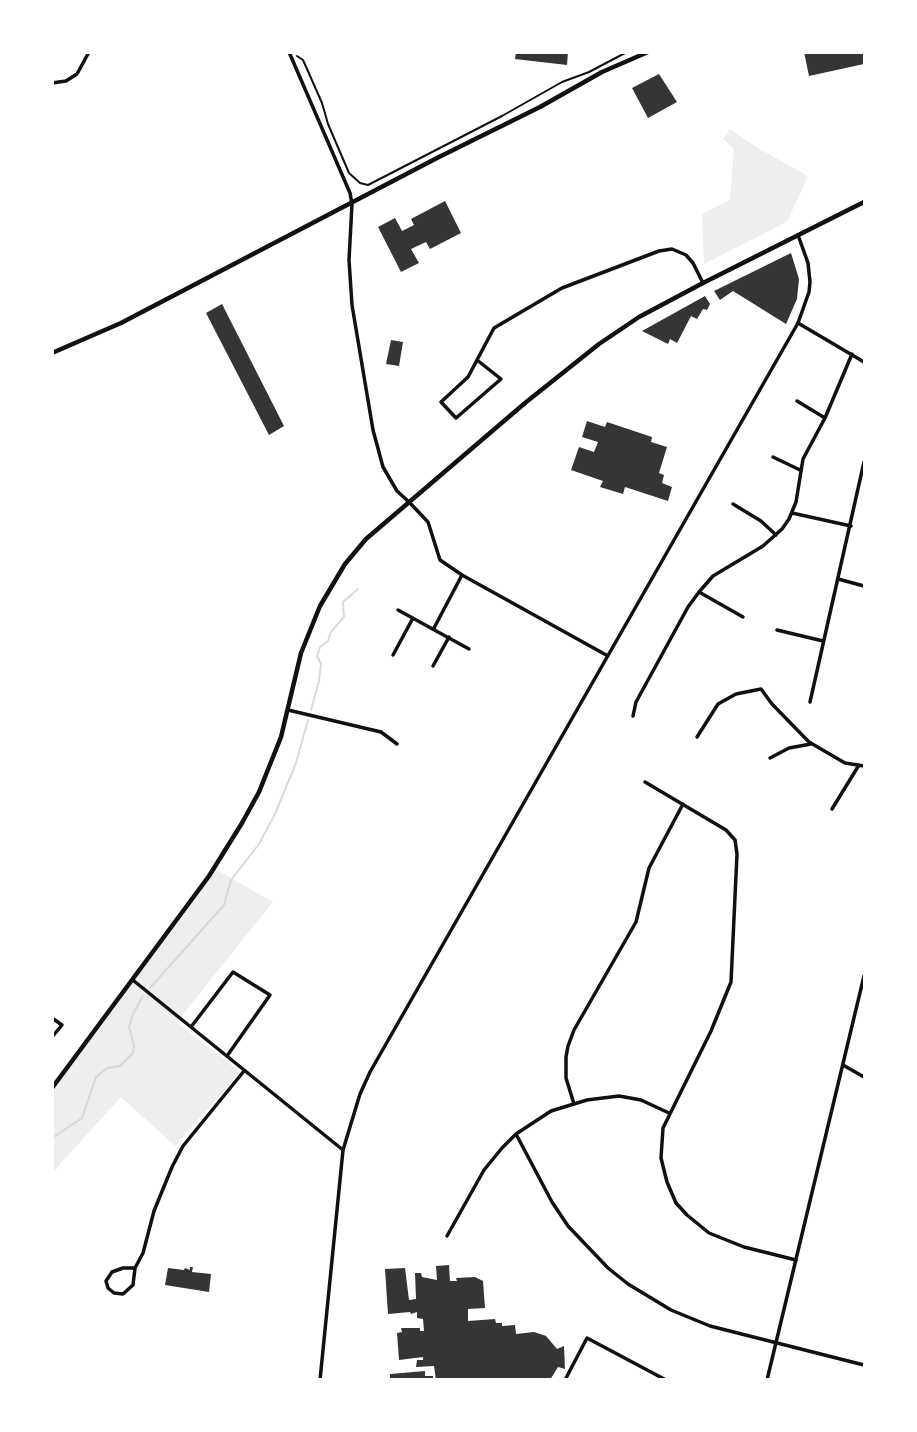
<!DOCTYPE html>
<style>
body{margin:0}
#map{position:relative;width:917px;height:1432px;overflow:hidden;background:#fff;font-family:"Fira Sans Condensed",sans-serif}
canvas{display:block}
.frame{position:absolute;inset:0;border:54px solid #fff;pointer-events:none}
</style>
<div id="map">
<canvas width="917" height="1432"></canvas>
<div class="frame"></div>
</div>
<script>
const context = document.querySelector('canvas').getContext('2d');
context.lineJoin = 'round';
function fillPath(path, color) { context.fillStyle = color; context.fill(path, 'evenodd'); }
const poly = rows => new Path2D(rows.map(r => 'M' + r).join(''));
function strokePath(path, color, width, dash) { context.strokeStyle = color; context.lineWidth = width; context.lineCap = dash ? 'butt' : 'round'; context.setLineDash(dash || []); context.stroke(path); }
const green = poly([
 [730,129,758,148,808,176,787,222,704,264,702,214,730,200,734,149,723,139],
 [212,867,273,902,177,1022,240,1072,175,1146,121,1097,53,1172,52,1085,111,1009]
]);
const stream = poly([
 [311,710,319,681,321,664,317,656,320,647,328,641,331,632,344,617,343,602,358,589],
 [150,988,224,905,231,880,259,844,275,814,296,763,308,720],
 [52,1138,82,1118,96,1077,107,1068,120,1066,133,1053,134,1045,129,1027,133,1014,143,996]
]);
const building = poly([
 [516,52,568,52,567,65,515,59],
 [804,52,864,52,864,64,809,76],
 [659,74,677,102,648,118,632,88],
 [445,201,461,233,430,249,426,242,411,249,419,263,401,272,378,227,395,218,402,231,414,225,411,219],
 [791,253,799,279,797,299,786,324,733,291,720,300,714,291],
 [705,296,710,304,707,310,703,309,697,319,691,316,677,343,670,339,668,344,642,331],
 [222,304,284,426,269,435,206,313],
 [391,340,403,342,399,366,386,364],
 [587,421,605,427,607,422,652,437,651,442,667,447,659,473,664,475,662,483,672,487,668,501,625,487,623,494,600,487,603,481,571,470,579,447,594,452,598,442,582,437],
 [449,1265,450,1281,457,1281,456,1278,475,1277,483,1281,485,1308,468,1309,468,1321,495,1319,496,1323,502,1323,502,1326,515,1325,516,1334,534,1332,546,1336,557,1349,564,1346,565,1369,558,1367,550,1380,436,1380,434,1366,416,1367,417,1360,423,1360,423,1357,399,1360,397,1333,402,1332,401,1328,420,1328,420,1331,424,1331,423,1319,417,1318,417,1312,411,1314,410,1312,388,1314,385,1269,405,1268,409,1300,416,1299,415,1273,421,1273,422,1277,437,1280,436,1266],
 [190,1267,193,1267,192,1272,211,1274,209,1292,165,1285,168,1268,184,1270,185,1268,190,1270],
 [425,1371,425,1376,433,1376,433,1380,390,1380,390,1374]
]);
const path = poly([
 [297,56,303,60,322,103,328,124,349,173,360,183,368,185,502,116,562,82,589,72,627,52]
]);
const minor = poly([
 [289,52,350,193,352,204,349,260,352,305,373,430,383,467,397,491,409,502],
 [52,83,66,81,77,74,89,52],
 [798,323,864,362],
 [477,360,501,379,456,418,441,402,468,377,477,360,494,328,562,288,659,251,672,249,686,255,693,263,703,283],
 [797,401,825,418],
 [773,457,800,470],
 [733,504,761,521,776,535],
 [792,513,851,526],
 [838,579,864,586],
 [699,592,743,617],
 [398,610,469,649],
 [434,628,462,575],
 [777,630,823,641],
 [393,655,413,618],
 [433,666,449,637],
 [810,702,864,462],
 [288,710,381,732,397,744],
 [633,716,636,702,688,607,699,592,713,576,763,546,782,529,789,519,796,502,803,459,825,418,852,354],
 [697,737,718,704,736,694,761,689,772,704,809,742,845,763,864,766],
 [770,758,789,748,811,744],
 [645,782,726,830,735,840,737,854,731,982,711,1031,663,1128,661,1158,667,1182,676,1203,687,1215,709,1233,744,1247,796,1260],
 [832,809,859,765],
 [134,981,343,1150],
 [52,1018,62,1025,52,1037],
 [191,1027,233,972,270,995,227,1056],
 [843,1065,864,1077],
 [574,1104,566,1078,566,1057,568,1046,574,1030,636,922,649,868,683,804],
 [516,1134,552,1202,568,1226,608,1268,628,1284,671,1310,710,1326,864,1365],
 [447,1236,484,1170,502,1148,516,1134,551,1111,587,1100,619,1096,641,1100,669,1113],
 [135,1268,123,1268,112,1272,106,1281,108,1288,114,1293,123,1294,133,1285,135,1268,143,1253,154,1211,172,1167,183,1146,244,1071],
 [565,1380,587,1338,666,1380]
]);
const tertiary = poly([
 [409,502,428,522,440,560,462,575,608,656],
 [320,1380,343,1150,360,1094,370,1072,798,323,809,292,810,282,808,263,798,235],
 [767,1380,864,976]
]);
const secondary = poly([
 [52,353,121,323,437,158,540,107,602,72,648,52],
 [52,1088,209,876,242,823,259,792,281,737,301,653,320,606,345,564,366,539,525,403,599,344,639,317,703,283,864,202]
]);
fillPath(green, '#eee');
strokePath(stream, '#d9d9d9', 2);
fillPath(building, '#353535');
strokePath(path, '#111', 2);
strokePath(minor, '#111', 3.5);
strokePath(tertiary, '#111', 3.5);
strokePath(secondary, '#111', 4.5);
</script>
